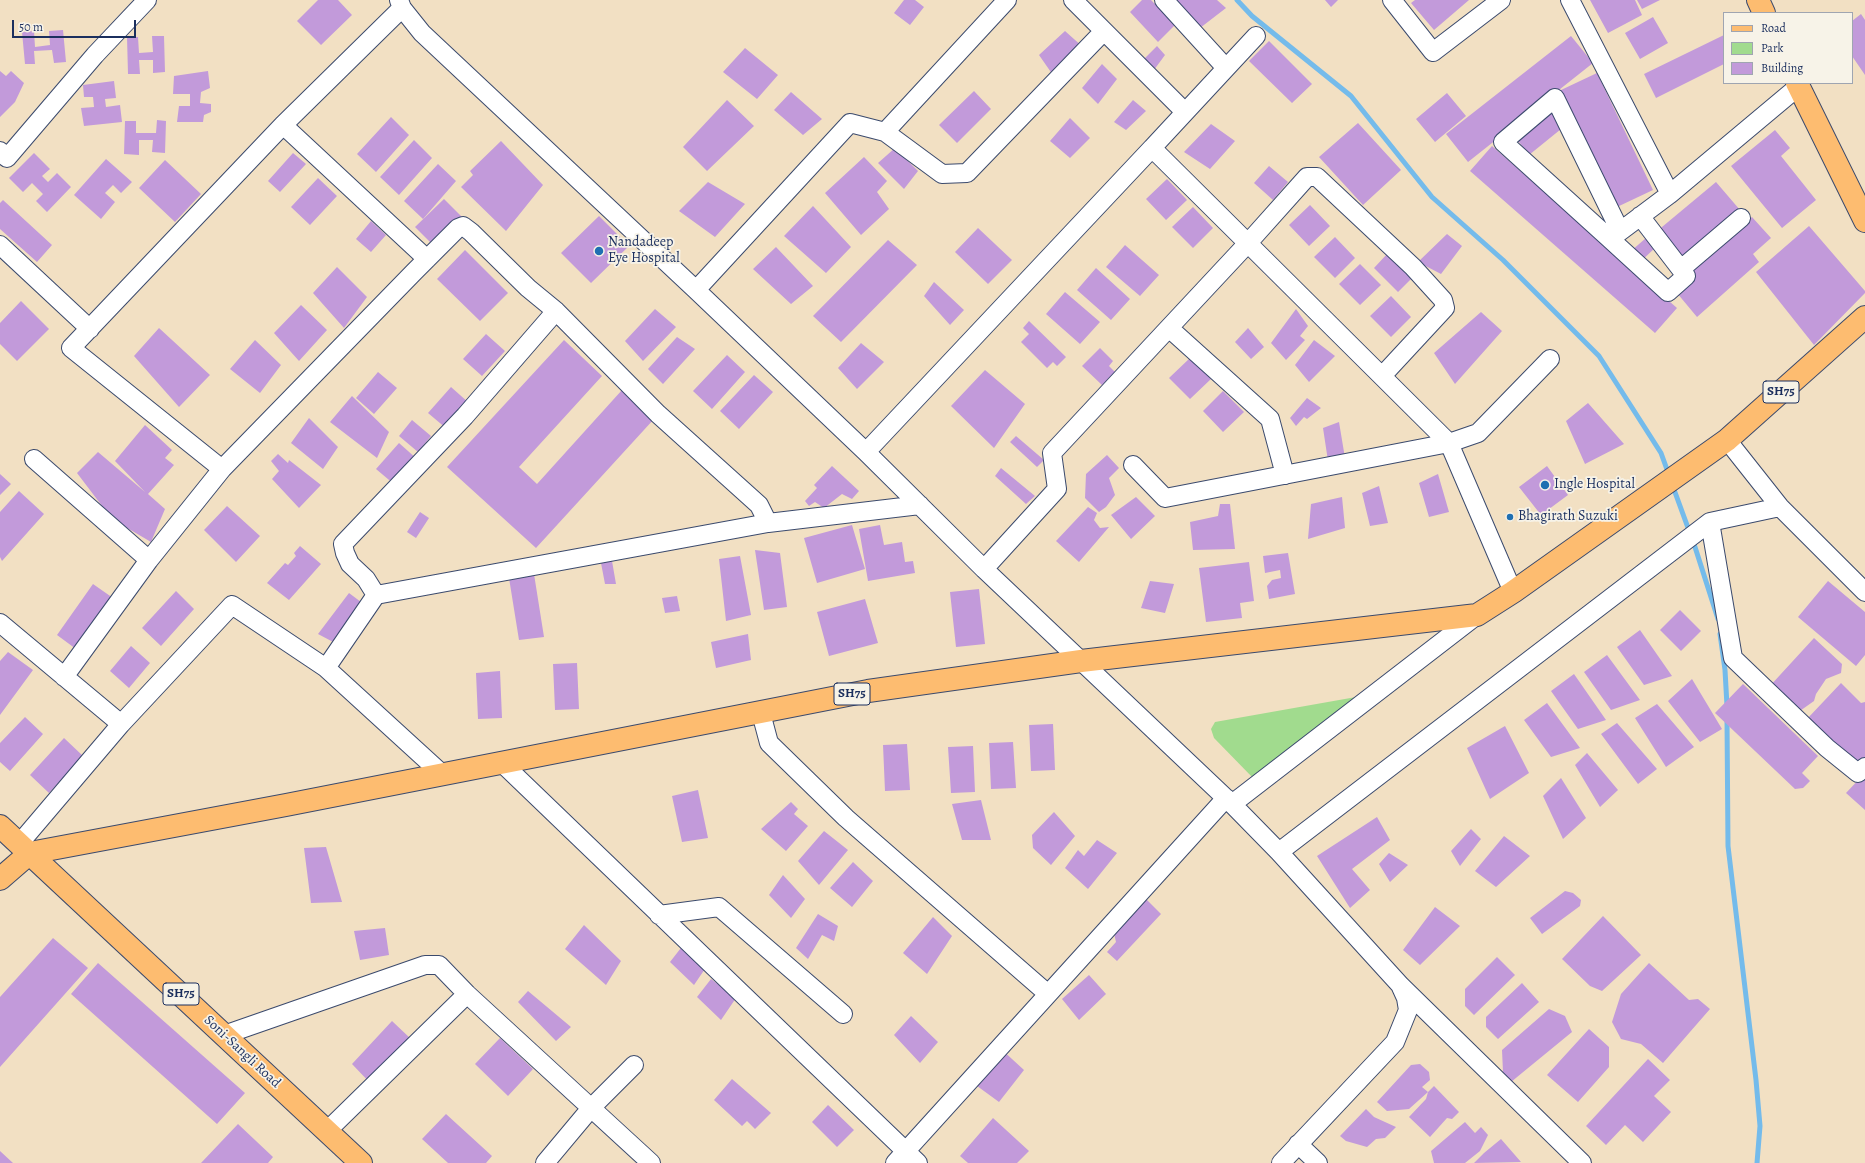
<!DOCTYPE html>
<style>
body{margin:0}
#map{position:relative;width:1865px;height:1163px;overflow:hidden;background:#f2e0c3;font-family:Alegreya,serif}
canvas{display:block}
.legend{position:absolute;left:1723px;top:12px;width:130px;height:72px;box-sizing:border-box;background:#f7f3e8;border:1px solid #9fa5b1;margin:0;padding:5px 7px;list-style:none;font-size:12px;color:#1b2f5e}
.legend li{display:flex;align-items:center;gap:8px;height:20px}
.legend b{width:20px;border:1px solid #9fa5b1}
.scale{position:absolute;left:12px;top:20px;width:124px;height:18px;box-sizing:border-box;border:2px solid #1b2f5e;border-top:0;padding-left:5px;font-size:12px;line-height:14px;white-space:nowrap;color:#1b2f5e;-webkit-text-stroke:3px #f7f3e8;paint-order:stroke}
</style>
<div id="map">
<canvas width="1865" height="1163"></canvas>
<ul class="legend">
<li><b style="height:5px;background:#fdbc70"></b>Road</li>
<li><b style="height:11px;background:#a1db8e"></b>Park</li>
<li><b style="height:11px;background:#c29ada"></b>Building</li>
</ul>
<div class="scale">50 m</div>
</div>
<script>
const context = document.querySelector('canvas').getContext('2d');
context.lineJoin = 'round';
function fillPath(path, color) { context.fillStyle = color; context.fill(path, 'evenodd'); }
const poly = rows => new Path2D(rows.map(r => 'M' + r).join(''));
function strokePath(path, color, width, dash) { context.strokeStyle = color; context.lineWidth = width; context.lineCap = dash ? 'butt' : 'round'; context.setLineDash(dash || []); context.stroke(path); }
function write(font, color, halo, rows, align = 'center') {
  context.font = font + ' Alegreya,serif'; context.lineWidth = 3.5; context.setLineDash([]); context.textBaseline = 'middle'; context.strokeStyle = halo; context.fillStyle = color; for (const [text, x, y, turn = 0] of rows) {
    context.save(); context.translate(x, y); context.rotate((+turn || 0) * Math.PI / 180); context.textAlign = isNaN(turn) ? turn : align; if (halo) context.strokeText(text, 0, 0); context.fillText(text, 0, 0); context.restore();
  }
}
const green = poly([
 [1373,694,1254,779,1214,738,1211,729,1215,722]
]);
const stream = poly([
 [1237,0,1252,16,1351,96,1432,197,1503,260,1599,356,1661,453,1669,475],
 [1672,484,1695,547,1718,619],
 [1720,634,1725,670,1727,706],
 [1727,720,1728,846,1756,1080,1760,1126,1757,1163]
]);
const building = poly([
 [318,0,338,0,352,15,321,45,297,21],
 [904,0,915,0,924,7,910,25,894,13],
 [1142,0,1151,0,1175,25,1158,42,1130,12],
 [1173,0,1217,0,1226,8,1200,28],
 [1325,0,1338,0,1331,7],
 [1415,0,1469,0,1434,30,1411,3],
 [1590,0,1635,0,1642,15,1608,33],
 [1637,0,1660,0,1642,9],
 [1861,14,1865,20,1865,75,1852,56,1852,21],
 [1653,17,1668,43,1640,59,1625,33],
 [63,30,66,62,54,63,52,50,34,51,35,64,25,64,22,32,34,31,35,47,50,45,49,31],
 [1065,31,1084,48,1055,78,1039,55],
 [1724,35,1724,64,1656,98,1644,74],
 [152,36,164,36,165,72,153,73,153,60,139,60,140,74,128,74,127,37,138,37,139,53,153,52],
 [1571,36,1593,63,1468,162,1446,134],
 [1269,41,1312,84,1292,103,1249,61],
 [1157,46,1165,55,1151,74,1143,60],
 [745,48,778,75,757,99,723,72],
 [1102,64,1117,79,1098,104,1082,88],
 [0,71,6,76,11,71,24,83,15,102,0,117],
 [208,71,210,88,201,92,200,103,211,104,211,112,204,115,203,122,177,122,179,106,190,106,190,94,173,94,174,76],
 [1597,73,1653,190,1617,207,1561,90],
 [114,81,116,98,105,99,106,107,120,105,122,122,84,126,81,108,94,107,93,97,84,97,83,85],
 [974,91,991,109,957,143,939,125],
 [791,92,822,119,803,135,774,110],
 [1447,93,1466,116,1435,142,1416,119],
 [727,100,754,126,707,171,683,147],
 [1133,100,1146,111,1126,130,1114,122],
 [1552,109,1566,125,1529,155,1516,138],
 [391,117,409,135,376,172,357,154],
 [1070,118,1090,138,1070,158,1050,141],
 [157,120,166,121,165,153,152,152,153,140,139,140,139,155,124,154,125,121,136,121,136,133,156,133],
 [1358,123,1401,170,1363,205,1319,157],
 [1211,124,1235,141,1210,169,1184,152],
 [1775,130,1790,148,1781,156,1816,200,1782,228,1731,166],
 [414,140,432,158,399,195,380,177],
 [501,141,543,185,506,231,461,187,473,175,470,171],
 [1492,146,1677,308,1655,333,1470,171],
 [895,148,918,171,904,189,878,163],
 [34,153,50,169,42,176,48,182,57,173,71,187,47,212,36,201,43,194,32,183,23,192,9,178],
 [293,153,306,164,280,192,268,181],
 [864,157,887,181,877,192,889,209,861,235,825,193],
 [106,159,132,182,121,193,113,185,105,193,115,202,101,219,74,195],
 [165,160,201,194,175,222,139,188],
 [438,164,456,181,423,219,404,201],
 [1269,166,1288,182,1273,200,1254,183],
 [318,178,337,196,310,225,291,207],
 [1167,179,1187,200,1166,220,1146,199],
 [708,182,745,204,715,237,679,211],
 [1716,182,1740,210,1680,260,1656,232],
 [444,199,463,218,435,247,415,227],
 [3,200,52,245,37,262,0,229,0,203],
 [1310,205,1330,226,1309,246,1289,225],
 [813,206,851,247,826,273,784,236],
 [1193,207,1213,228,1193,248,1172,227],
 [599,216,629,246,591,283,561,253],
 [1752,217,1771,238,1753,254,1759,262,1697,317,1677,293,1695,277,1693,270],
 [371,221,386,235,371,252,356,239],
 [1809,226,1865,291,1865,293,1814,345,1756,272],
 [978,228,1012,260,988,284,955,252],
 [1447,234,1462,246,1441,274,1418,262],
 [1335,237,1355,258,1335,278,1314,257],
 [1646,238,1655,248,1640,262,1631,251],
 [888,240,917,265,841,342,813,316],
 [1125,245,1159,275,1140,296,1106,267],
 [776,247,813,286,791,304,753,269],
 [465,250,508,293,480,321,437,279],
 [1388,253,1413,277,1398,292,1374,268],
 [1360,264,1381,285,1360,305,1339,284],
 [337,267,367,297,344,328,313,293],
 [1096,268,1130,299,1111,320,1077,290],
 [934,282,964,310,950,325,924,296],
 [1065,292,1100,322,1080,344,1046,314],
 [1391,296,1411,317,1391,337,1370,316],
 [21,301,49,329,17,361,0,344,0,323],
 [301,305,327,330,299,361,274,333],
 [655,309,676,327,643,361,625,341],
 [1296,309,1308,326,1300,336,1305,340,1286,360,1271,343],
 [1481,312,1502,331,1455,384,1434,353],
 [1029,321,1066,357,1057,366,1053,362,1047,368,1021,342,1029,334,1023,328],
 [159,328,210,375,179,407,134,356],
 [1248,328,1264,347,1251,359,1235,342],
 [486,334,505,351,482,376,463,359],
 [677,337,695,349,663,384,648,369],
 [255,340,281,365,260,393,230,369],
 [564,340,602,376,519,467,537,484,622,390,654,419,536,548,447,467],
 [1314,340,1335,356,1309,382,1295,365],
 [861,343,884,362,857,389,838,368],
 [1100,348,1113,361,1109,366,1115,372,1102,385,1082,366],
 [727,355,745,372,712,409,693,391],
 [1190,358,1211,379,1190,399,1169,378],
 [985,370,1025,404,994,448,951,406],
 [378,372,397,388,374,414,356,398],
 [754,375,773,392,739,429,720,411],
 [451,387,469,403,447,429,428,413],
 [1223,391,1244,412,1223,432,1203,411],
 [352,396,389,432,377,458,330,422],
 [1307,398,1321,408,1307,419,1304,417,1296,426,1290,418],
 [1588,403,1624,444,1585,464,1566,421],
 [309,418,338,447,323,469,291,443],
 [412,420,431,436,418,452,399,436],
 [1339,422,1345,458,1328,461,1323,428],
 [145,425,172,450,165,458,174,465,148,494,165,509,151,542,112,519,77,473,98,452,145,492,115,461],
 [1016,436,1044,460,1037,467,1010,442],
 [399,443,417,459,395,485,376,469],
 [278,454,288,463,289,460,321,485,299,508,272,479,279,471,271,461],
 [1107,455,1119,468,1109,478,1115,495,1106,507,1099,512,1085,498,1086,474],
 [832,466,859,491,852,499,842,494,824,508,815,502,809,506,805,501,817,488,814,485],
 [1547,466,1568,495,1541,515,1519,487],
 [1001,468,1035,496,1026,504,995,476],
 [0,474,11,484,0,495],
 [1438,474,1449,512,1429,517,1419,483],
 [1379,486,1388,523,1370,526,1362,493],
 [19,491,44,514,2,561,0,557,0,512],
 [1136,497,1155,516,1131,539,1111,515],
 [1342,497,1345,528,1308,539,1311,504],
 [1220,504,1230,504,1235,549,1193,550,1190,522,1218,516],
 [227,506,260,536,236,562,204,530],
 [1088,507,1097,513,1094,520,1100,528,1109,527,1079,562,1056,541],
 [420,512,429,518,416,538,407,532],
 [852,525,865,569,817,583,804,538],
 [880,525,884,545,902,542,905,562,913,561,915,573,868,581,859,529],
 [300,546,321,564,289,600,267,583,285,563,288,565,296,556,294,553],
 [755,550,780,553,787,607,764,610],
 [1288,553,1295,594,1269,599,1267,586,1272,580,1281,578,1280,570,1265,573,1263,556],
 [740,556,751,615,726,621,719,559],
 [612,561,616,584,605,584,601,563],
 [1249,562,1254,601,1240,603,1242,618,1206,622,1199,568],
 [534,574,544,637,519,640,509,578],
 [1150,581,1174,584,1165,613,1141,608],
 [1828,581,1865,612,1865,655,1856,666,1798,617],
 [93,584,113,598,76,649,57,635],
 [979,589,985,644,956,647,950,592],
 [176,591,194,609,161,646,142,628],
 [349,593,365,605,337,644,318,634],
 [677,596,680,611,665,613,662,598],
 [865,599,878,643,829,656,817,612],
 [1680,610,1701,631,1681,651,1660,630],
 [1640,630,1672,676,1644,685,1617,647],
 [748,634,751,660,716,668,711,642],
 [1814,638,1842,664,1841,673,1826,679,1816,694,1814,701,1797,713,1769,687],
 [131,646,150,663,129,688,110,671],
 [8,652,33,670,0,715,0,661],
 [1607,655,1640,700,1611,710,1584,672],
 [577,663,579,709,555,710,553,664],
 [500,671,502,718,478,719,476,673],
 [1574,674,1606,720,1578,729,1551,691],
 [1692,679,1722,729,1700,742,1668,701],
 [1841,683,1861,703,1865,702,1865,761,1858,768,1807,719],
 [1743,684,1818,756,1802,773,1810,781,1803,788,1795,789,1715,713],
 [1547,703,1580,748,1551,757,1524,720],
 [1657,704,1694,747,1666,767,1635,718],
 [25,717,43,734,10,771,0,762,0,743],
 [1617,723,1657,769,1638,784,1601,734],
 [1053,724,1055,770,1031,771,1029,725],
 [1505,726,1529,773,1490,799,1467,748],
 [64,738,83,756,49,793,30,775],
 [1013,742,1016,788,991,789,989,743],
 [907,744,910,790,885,791,883,745],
 [973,746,975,792,951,793,948,747],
 [1587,753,1618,790,1600,807,1575,765],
 [1863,775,1865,776,1865,810,1846,793],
 [1561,778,1586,818,1563,839,1543,796],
 [698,790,708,838,682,842,672,796],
 [981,800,991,840,962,840,952,804],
 [791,802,798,809,794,814,808,826,786,851,761,829],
 [1054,812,1075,836,1051,865,1033,848,1032,835],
 [1377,817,1390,840,1352,869,1370,890,1350,908,1317,856],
 [1471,829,1481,839,1460,866,1451,851],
 [824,831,848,850,819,885,798,861],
 [1504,836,1530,856,1496,887,1475,871],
 [1097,840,1117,853,1088,889,1065,868,1078,850,1084,856],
 [326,847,342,902,311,903,304,848],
 [1389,853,1408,865,1390,882,1379,864],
 [853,862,873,881,852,907,830,888],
 [783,875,805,899,791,918,769,895],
 [1565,891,1573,893,1581,900,1580,906,1542,934,1530,918],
 [1144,897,1161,914,1117,961,1107,952,1116,942,1113,929],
 [1435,907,1460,926,1420,965,1403,950],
 [818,914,838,926,834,941,822,935,808,959,796,948],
 [1603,916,1641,955,1602,991,1590,986,1562,959],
 [933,917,952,936,927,974,903,953],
 [584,925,621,961,606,985,565,949],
 [385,928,389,955,360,960,354,931],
 [53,938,88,968,0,1067,0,997],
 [684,944,709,963,694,985,670,962],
 [1497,957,1515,975,1474,1015,1465,1006,1465,989],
 [98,963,245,1093,217,1124,71,994],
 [1649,963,1689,1000,1698,999,1710,1009,1663,1063,1641,1044,1621,1039,1612,1022,1621,994],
 [1089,975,1106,994,1079,1020,1062,999],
 [711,979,736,998,721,1020,697,997],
 [1522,983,1539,1002,1498,1039,1486,1027,1486,1017],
 [528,991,571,1027,556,1041,518,1002],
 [1549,1009,1565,1016,1572,1032,1511,1082,1503,1072,1502,1050],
 [911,1016,938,1042,920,1063,894,1035],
 [392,1021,411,1039,373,1086,352,1064],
 [1589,1029,1609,1047,1609,1067,1578,1102,1547,1075],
 [500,1038,533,1069,508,1096,475,1064],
 [1000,1048,1024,1070,999,1102,973,1083],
 [1648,1059,1670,1080,1654,1096,1671,1112,1643,1142,1625,1125,1606,1145,1586,1126],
 [1420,1064,1429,1072,1430,1080,1422,1087,1428,1092,1434,1086,1459,1112,1452,1119,1447,1118,1430,1137,1409,1117,1426,1099,1428,1092,1409,1109,1387,1111,1377,1102,1411,1065],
 [732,1079,771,1113,755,1129,747,1121,742,1126,714,1100],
 [828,1105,854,1130,837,1147,812,1122],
 [1366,1109,1374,1117,1396,1127,1385,1138,1376,1139,1367,1147,1346,1141,1340,1136],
 [446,1114,492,1156,486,1163,448,1163,422,1139],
 [993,1118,1029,1151,1017,1163,968,1163,960,1156],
 [1465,1122,1475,1133,1481,1127,1488,1135,1480,1151,1465,1163,1434,1163,1431,1151],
 [238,1124,273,1157,268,1163,201,1163],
 [1501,1139,1521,1162,1474,1163,1484,1153],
 [0,1151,13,1163,0,1163]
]);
const minor = poly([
 [399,0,402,8,422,33,696,290,866,452,984,569,1232,804,1279,852,1401,986,1582,1163],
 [1073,0,1185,112],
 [1164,0,1226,68],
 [1392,0,1433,52,1501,0],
 [1570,0,1670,194,1799,86],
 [283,125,427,259],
 [885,132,942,174,967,173,1104,31],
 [1152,148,1256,36],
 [0,151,7,158,95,55,147,0],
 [1620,231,1555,98,1503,142,1610,239,1670,194],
 [1610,239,1668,292,1686,276,1640,216],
 [0,245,90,329],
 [1681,269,1741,218],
 [696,290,850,123,885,132,1007,0],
 [1169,328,1270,419,1285,475],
 [1727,440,1780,507,1865,592],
 [866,452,1152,148,1449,443,1513,592],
 [34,459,149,560,222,469,71,348,283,125,402,8],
 [1133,465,1165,498,1449,443,1478,433,1550,359],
 [222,469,414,272,458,228,463,226,471,232,528,288,556,311,658,414,759,505,768,523],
 [1710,522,1733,658,1827,748,1858,773,1865,767],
 [984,569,1057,489,1052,453,1248,243,1307,177,1317,177,1413,267,1443,300,1445,308,1382,376],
 [376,595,366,579,350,564,345,553,343,544,465,416,556,311],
 [0,623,121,724,232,605,326,668],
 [64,677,149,560],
 [761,713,769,743,846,818,1048,994],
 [502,763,918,1163],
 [442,774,326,668,376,595,768,523,920,505],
 [1232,804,1477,615],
 [19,844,121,724],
 [1279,852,1710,522,1780,507],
 [659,915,719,907,843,1014],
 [224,1035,425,965,439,965,467,994,651,1163],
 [327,1131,467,994],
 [1298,1144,1318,1163],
 [545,1163,591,1108,634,1065],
 [895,1163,1226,798],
 [1281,1163,1395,1042,1408,1010,1406,998,1401,987]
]);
const major = poly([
 [1758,0,1764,13],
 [1797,83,1865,221],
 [0,826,361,1163],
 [0,879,30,853,286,805,868,691,1081,661,1477,615,1513,592,1727,440,1865,317]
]);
const markers = [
 [599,251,5,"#1f6fb2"],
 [1545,485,5,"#1f6fb2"],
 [1510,517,4,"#1f6fb2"]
];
const shields = [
 [1781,392,36],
 [852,694,36],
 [181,994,36]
];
const shieldNames = [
 ["SH75",1781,392],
 ["SH75",852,694],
 ["SH75",181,994]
];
const poiNames = [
 ["Nandadeep",608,243],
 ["Eye Hospital",608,259],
 ["Ingle Hospital",1554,485],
 ["Bhagirath Suzuki",1518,517]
];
const streetNames = [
 ["Soni-Sangli Road",242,1052,43]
];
fillPath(green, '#a1db8e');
strokePath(stream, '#74bbeb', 5);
fillPath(building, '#c29ada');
strokePath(minor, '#3b4a6d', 20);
strokePath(major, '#3b4a6d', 24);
strokePath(minor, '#fff', 18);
strokePath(major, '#fdbc70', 22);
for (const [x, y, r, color] of markers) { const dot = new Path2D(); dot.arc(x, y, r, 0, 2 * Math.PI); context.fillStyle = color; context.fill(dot); strokePath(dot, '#f7f3e8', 1.5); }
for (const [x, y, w] of shields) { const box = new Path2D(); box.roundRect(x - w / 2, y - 11, w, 22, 3); context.fillStyle = '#f7f3e8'; context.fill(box); strokePath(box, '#1b2f5e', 1); }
write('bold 13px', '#1b2f5e', null, shieldNames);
write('14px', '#1b2f5e', '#f7f3e8', poiNames, 'left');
write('14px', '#1b2f5e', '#f7f3e8', streetNames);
</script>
